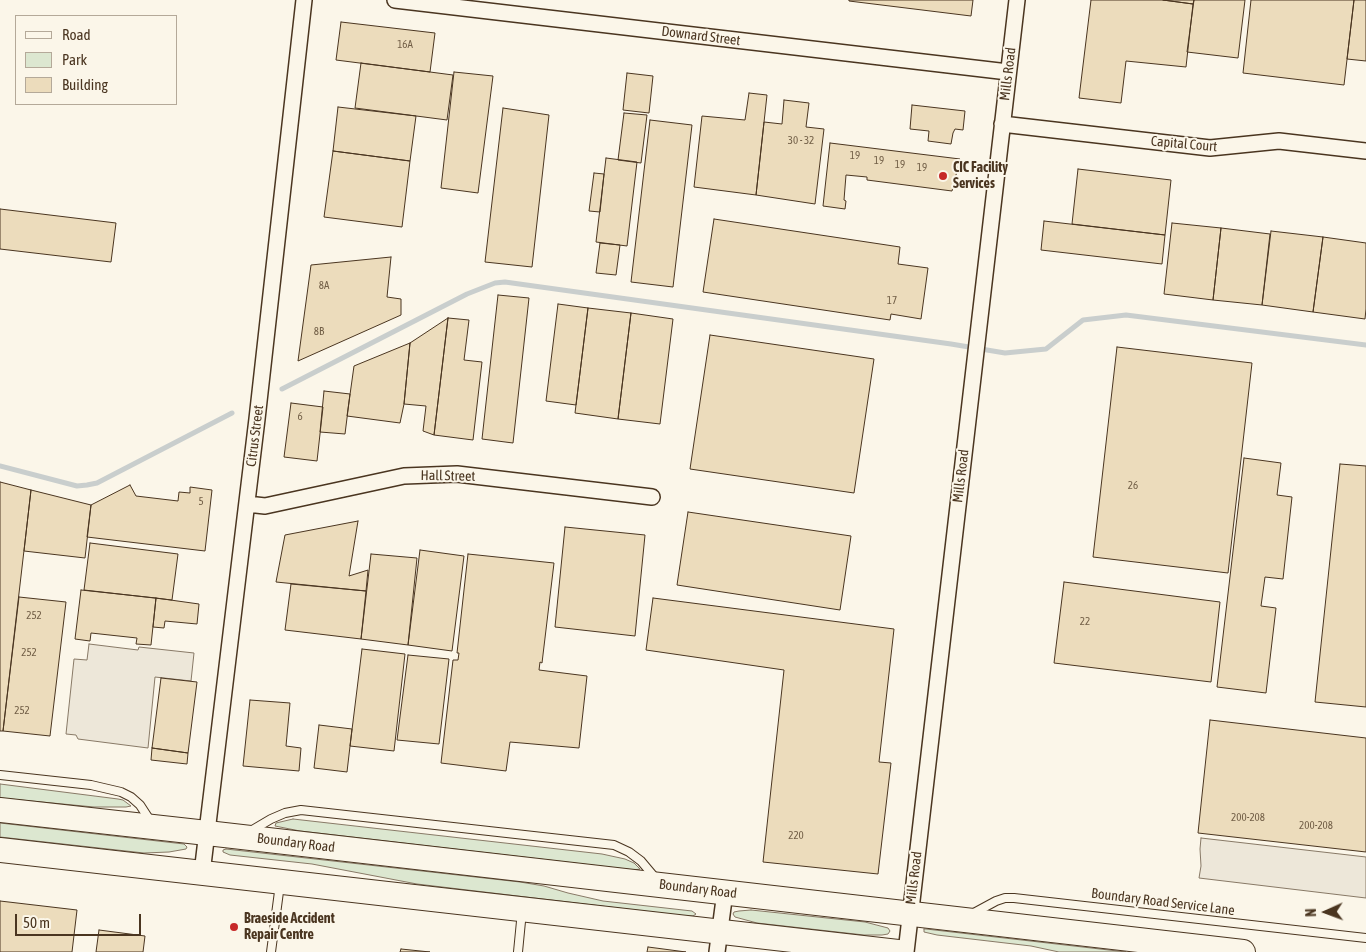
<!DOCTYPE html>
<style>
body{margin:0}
#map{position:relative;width:1366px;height:952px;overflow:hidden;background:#fbf6e9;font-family:"Asap Condensed",sans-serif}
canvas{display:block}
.legend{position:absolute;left:15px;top:15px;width:162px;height:90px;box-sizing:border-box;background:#fbf6e9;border:1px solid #b4a999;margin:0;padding:6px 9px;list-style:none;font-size:15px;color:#4a3520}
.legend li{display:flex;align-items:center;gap:10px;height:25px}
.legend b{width:25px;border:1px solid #b4a999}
.north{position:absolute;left:1301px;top:887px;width:50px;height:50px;-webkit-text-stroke:4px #fbf6e9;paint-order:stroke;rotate:268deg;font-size:14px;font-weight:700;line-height:20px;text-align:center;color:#4a3520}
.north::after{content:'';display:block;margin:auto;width:18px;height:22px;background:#4a3520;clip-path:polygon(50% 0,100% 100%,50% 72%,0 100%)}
.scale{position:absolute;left:15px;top:914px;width:126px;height:22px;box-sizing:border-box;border:2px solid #4a3520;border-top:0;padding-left:6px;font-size:15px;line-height:18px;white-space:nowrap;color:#4a3520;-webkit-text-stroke:4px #fbf6e9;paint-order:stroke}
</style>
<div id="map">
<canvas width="1366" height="952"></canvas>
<ul class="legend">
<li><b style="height:6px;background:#fbf6e9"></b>Road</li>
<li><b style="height:14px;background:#dce7d0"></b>Park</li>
<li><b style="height:14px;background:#ecdcbc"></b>Building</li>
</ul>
<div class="north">N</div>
<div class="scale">50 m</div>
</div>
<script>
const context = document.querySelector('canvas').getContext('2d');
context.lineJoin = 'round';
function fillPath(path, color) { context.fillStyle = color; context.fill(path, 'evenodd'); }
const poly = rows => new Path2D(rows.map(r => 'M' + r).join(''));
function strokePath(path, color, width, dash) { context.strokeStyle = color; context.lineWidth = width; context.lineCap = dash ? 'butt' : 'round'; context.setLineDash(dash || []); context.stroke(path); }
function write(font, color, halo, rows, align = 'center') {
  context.font = font + ' "Asap Condensed",sans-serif'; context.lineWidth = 4; context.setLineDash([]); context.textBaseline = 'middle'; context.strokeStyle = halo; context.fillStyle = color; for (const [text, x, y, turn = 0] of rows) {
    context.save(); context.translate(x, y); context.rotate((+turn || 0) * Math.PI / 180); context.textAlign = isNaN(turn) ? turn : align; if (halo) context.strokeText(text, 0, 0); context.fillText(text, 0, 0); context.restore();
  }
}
const green = poly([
 [0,784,118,799,123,800,131,806,126,807,94,807,0,798,0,784],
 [293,819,602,854,625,859,634,863,640,869,634,870,300,831,275,826,276,823,293,819],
 [0,823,184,844,187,847,186,849,169,852,144,853,0,837,0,823],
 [226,849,520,882,544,886,568,893,603,901,692,911,696,914,693,916,685,916,417,884,312,864,230,855,223,852,223,850,226,849],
 [751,910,865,922,888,928,890,931,888,934,882,935,864,935,757,923,735,917,733,914,734,912,739,911,751,910],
 [924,929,926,929,1126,952,1059,952,1031,946,937,935,924,932,924,929]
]);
const parking = poly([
 [89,644,138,650,139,647,194,653,191,681,155,677,148,748,78,739,76,735,66,734,74,659,87,660,89,644],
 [1201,838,1366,857,1366,898,1199,878,1201,866,1200,849,1201,838]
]);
const stream = poly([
 [282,389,467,294,495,283,505,282,951,344,1005,353,1046,349,1083,320,1126,315,1366,345],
 [0,466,77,486,87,485,97,483,232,413]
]);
const building = poly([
 [849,0,973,0,971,16,849,1,849,0],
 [1091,0,1163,0,1193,4,1186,67,1126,61,1121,103,1079,98,1091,0],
 [1163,0,1194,0,1193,4,1163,0],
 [1194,0,1245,0,1238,58,1187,52,1194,0],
 [1251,0,1354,0,1344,85,1243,73,1251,0],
 [1354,0,1366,0,1366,61,1347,59,1354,0],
 [341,22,435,33,430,72,336,60,341,22],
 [361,63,453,75,447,120,355,108,361,63],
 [454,72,493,76,478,193,441,188,454,72],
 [627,73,653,76,649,113,623,110,627,73],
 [749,93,767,95,756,195,694,187,702,116,745,120,749,93],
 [784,100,809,103,806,127,824,129,815,204,756,195,764,122,782,124,784,100],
 [912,105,965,111,963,130,955,129,953,133,951,144,928,141,929,131,910,129,912,105],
 [338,107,416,116,410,161,333,151,338,107],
 [503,108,549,115,532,267,485,262,503,108],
 [624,113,647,115,641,163,618,160,624,113],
 [650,120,692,125,673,287,631,282,650,120],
 [830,143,960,159,952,191,867,180,867,177,846,175,844,200,846,201,845,209,823,206,830,143],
 [333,151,410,161,402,227,324,217,333,151],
 [606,158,637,162,627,246,596,242,606,158],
 [1078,169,1171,180,1165,235,1072,224,1078,169],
 [594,173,604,174,600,212,589,211,594,173],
 [0,209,116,223,111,262,0,249,0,209],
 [714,219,900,247,898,264,928,268,921,319,891,314,890,320,703,292,714,219],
 [1044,221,1165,235,1162,264,1041,250,1044,221],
 [1172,223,1221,228,1213,300,1164,294,1172,223],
 [1221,228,1270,234,1262,305,1213,300,1221,228],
 [1271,231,1323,237,1313,312,1262,305,1271,231],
 [1323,237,1366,243,1366,309,1365,319,1313,312,1323,237],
 [600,243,620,245,616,275,596,273,600,243],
 [391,257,387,297,401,299,401,315,298,361,311,265,391,257],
 [498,295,529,298,513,443,482,439,498,295],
 [558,304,588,308,576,405,546,401,558,304],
 [588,308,631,313,618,419,575,413,588,308],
 [631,313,673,319,660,424,618,419,631,313],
 [448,318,434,435,423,431,426,406,404,404,410,343,448,318],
 [448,318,469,320,464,360,482,362,473,440,434,435,448,318],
 [710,335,874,359,854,493,690,469,710,335],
 [410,343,404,404,400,423,347,416,354,366,410,343],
 [1117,347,1252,363,1228,573,1093,557,1117,347],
 [324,391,350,394,345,434,320,432,324,391],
 [291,403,323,407,317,461,284,457,291,403],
 [1244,458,1281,463,1277,495,1292,497,1283,579,1265,577,1261,606,1276,608,1266,693,1217,687,1244,458],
 [1340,464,1366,466,1366,707,1315,702,1340,464],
 [0,482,31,490,3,731,0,731,0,482],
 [130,485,136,496,178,501,179,492,190,493,190,487,212,490,205,551,87,537,91,505,130,485],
 [31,490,91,505,85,558,24,551,31,490],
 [688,512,851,536,840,610,677,585,688,512],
 [358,521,349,576,368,570,366,591,276,582,285,535,358,521],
 [565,527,645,535,635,636,555,627,565,527],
 [90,543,178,554,172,600,84,590,90,543],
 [420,550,464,556,452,651,408,645,420,550],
 [371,554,417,558,408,645,361,639,371,554],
 [468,554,554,563,542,663,540,662,539,670,587,676,579,748,510,742,506,771,441,763,453,660,458,660,459,653,457,653,468,554],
 [1064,582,1220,602,1211,682,1054,663,1064,582],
 [291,584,366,591,361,639,285,630,291,584],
 [81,590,156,598,151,645,136,644,137,638,91,633,90,641,75,639,81,590],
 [19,597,66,602,50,736,3,731,19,597],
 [156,598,199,604,197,624,165,621,164,628,153,627,156,598],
 [653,598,894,629,879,762,891,763,878,874,763,862,784,670,646,650,653,598],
 [362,649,405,654,394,751,350,746,362,649],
 [408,655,449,659,439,744,397,740,408,655],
 [161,678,197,682,188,753,152,748,161,678],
 [250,700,290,703,286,746,301,748,299,771,243,766,250,700],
 [1210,720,1366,738,1366,852,1198,833,1210,720],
 [319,725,352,729,347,772,314,768,319,725],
 [152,748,188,753,187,764,151,760,152,748],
 [0,901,77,910,72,952,0,952,0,901],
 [99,930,145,936,143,952,96,952,99,930],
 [648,947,686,952,647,952,648,947],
 [401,949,430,952,400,952,401,949]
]);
const service = poly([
 [0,775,91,785,121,792,131,797,140,805,151,822],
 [249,832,271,819,285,813,301,810,614,845,629,852,641,861,657,880],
 [972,914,996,901,1005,898,1014,898,1366,938],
 [271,952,280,884],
 [518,952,522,911]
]);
const minor = poly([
 [395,0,1008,72],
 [1002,124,1210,148,1279,141,1366,151],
 [247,504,265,506,404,476,457,474,652,497],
 [202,873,257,419,304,0],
 [717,952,725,892],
 [906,952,1017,0]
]);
const primary = poly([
 [0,810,207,833,1243,952],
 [0,850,898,952]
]);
const markers = [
 [943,176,5,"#c62828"],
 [234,927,5,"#c62828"]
];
const numberNames = [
 ["16A",405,45],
 ["30 - 32",801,141],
 ["19",855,156],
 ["19",879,161],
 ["19",900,165],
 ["19",922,168],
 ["8A",324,286],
 ["17",892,301],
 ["8B",319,332],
 ["6",300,417],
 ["26",1133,486],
 ["5",201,502],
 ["252",34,616],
 ["22",1085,622],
 ["252",29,653],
 ["252",22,711],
 ["200-208",1248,818],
 ["200-208",1316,826],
 ["220",796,836]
];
const streetNames = [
 ["Downard Street",701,36,7],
 ["Mills Road",1008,74,-83],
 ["Capital Court",1184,144,5],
 ["Citrus Street",255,436,-83],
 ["Hall Street",448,476,1],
 ["Mills Road",961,476,-83],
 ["Boundary Road",296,843,7],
 ["Mills Road",914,878,-83],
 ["Boundary Road",698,889,7],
 ["Boundary Road Service Lane",1163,902,7]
];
const poiNames = [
 ["CIC Facility",953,168],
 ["Services",953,184],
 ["Braeside Accident",244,919],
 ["Repair Centre",244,935]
];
fillPath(green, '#dce7d0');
strokePath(green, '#887966', 1);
fillPath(parking, '#ede7d9');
strokePath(parking, '#887966', 1);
strokePath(stream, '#c9cecd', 5);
fillPath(building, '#ecdcbc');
strokePath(building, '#4a3520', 1);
strokePath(service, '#4a3520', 10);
strokePath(minor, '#4a3520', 18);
strokePath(primary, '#4a3520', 26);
strokePath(service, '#fbf6e9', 8);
strokePath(minor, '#fbf6e9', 15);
strokePath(primary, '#fbf6e9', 24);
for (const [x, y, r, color] of markers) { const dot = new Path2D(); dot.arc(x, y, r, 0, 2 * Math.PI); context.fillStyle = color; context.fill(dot); strokePath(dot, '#fbf6e9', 2); }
write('11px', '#725f47', null, numberNames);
write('14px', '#4a3520', '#fbf6e9', streetNames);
write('bold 14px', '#4a3520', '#fbf6e9', poiNames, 'left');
</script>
